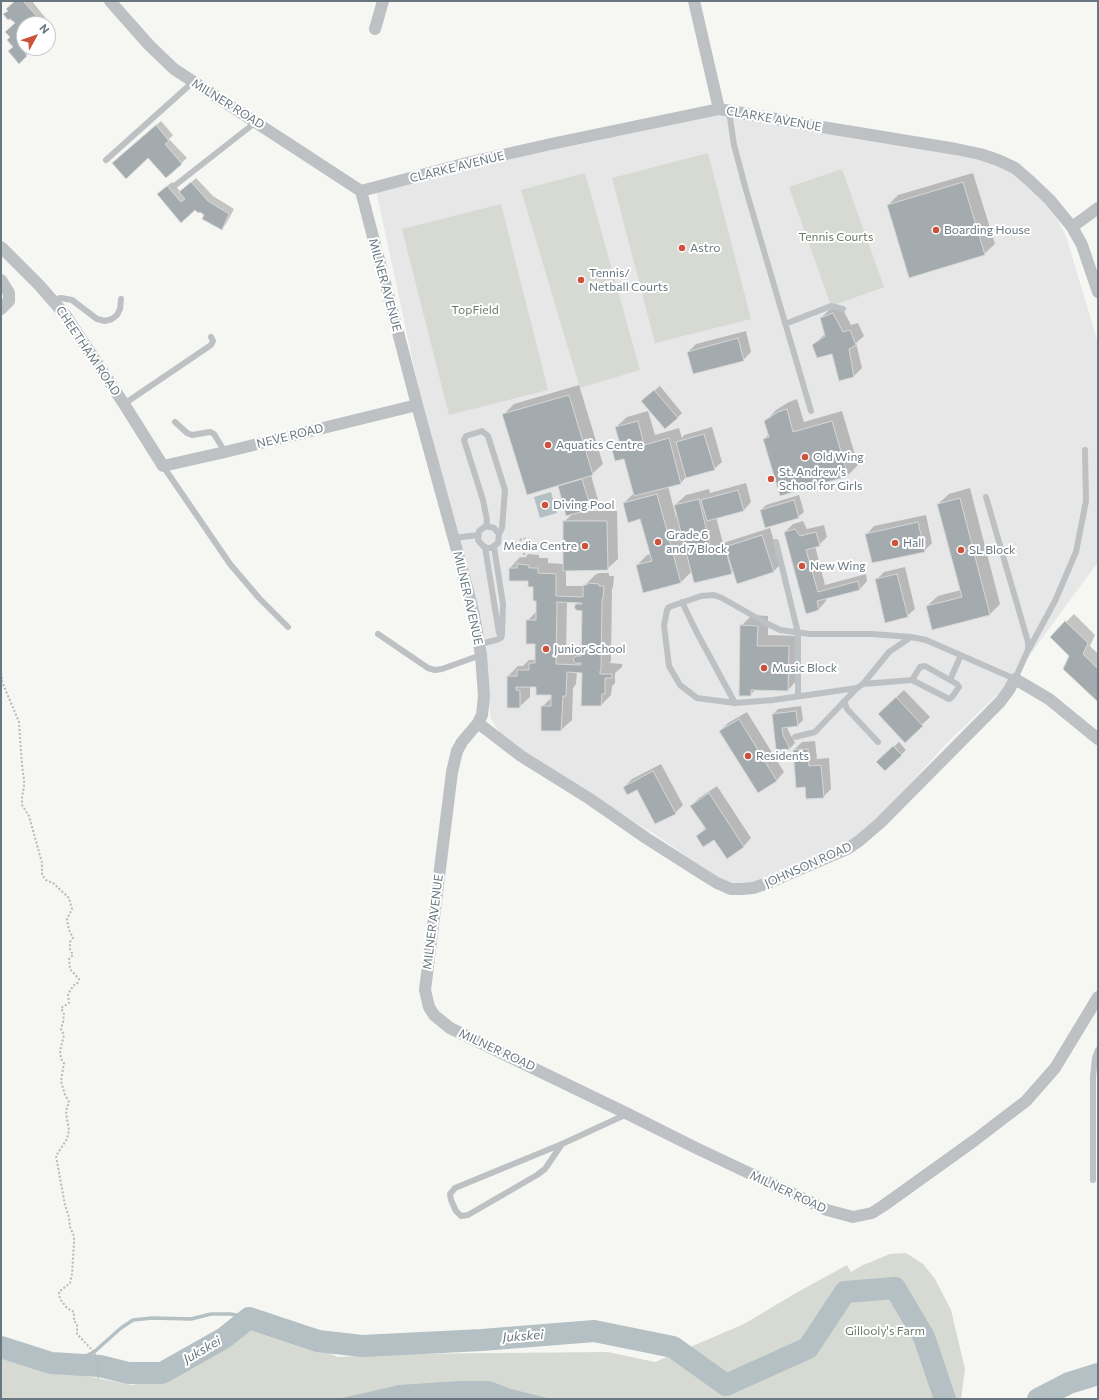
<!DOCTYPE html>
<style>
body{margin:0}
#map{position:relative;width:1099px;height:1400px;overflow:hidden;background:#f6f6f3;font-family:Commissioner,sans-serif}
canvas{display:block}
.frame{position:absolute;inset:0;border:2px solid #697880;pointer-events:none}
.north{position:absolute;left:16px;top:16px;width:40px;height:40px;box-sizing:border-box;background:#fff;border:1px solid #c3c9cc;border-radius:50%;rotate:50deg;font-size:11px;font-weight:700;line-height:16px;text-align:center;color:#697880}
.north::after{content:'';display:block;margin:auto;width:14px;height:18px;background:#ce523b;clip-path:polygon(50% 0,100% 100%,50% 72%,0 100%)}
</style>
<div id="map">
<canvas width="1099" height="1400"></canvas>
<div class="frame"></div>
<div class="north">N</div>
</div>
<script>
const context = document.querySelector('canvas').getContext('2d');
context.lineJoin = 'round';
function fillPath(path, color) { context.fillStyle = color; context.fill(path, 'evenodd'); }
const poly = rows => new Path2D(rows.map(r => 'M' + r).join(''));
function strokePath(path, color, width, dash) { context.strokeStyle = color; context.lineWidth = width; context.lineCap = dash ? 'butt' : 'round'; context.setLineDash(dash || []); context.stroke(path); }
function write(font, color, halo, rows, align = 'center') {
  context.font = font + ' Commissioner,sans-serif'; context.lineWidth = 4; context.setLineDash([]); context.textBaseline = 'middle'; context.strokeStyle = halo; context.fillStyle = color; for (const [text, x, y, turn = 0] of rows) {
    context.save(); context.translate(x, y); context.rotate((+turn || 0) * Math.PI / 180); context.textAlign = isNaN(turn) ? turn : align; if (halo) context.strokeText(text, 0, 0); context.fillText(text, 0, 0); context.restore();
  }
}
const built = poly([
 [718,106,932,145,1005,166,1050,206,1066,236,1098,343,1098,562,1010,682,950,740,872,825,847,842,766,880,743,885,728,882,708,872,662,839,521,751,502,736,491,719,487,690,481,617,420,395,376,190]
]);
const green = poly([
 [708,153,751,319,655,343,612,178],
 [842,169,884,287,831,306,789,187],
 [585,173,640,370,580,388,521,190],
 [501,204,548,390,449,415,402,229],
 [906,1253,923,1264,935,1279,951,1310,965,1369,961,1399,1,1399,1,1355,62,1371,131,1385,159,1381,197,1360,229,1338,249,1330,269,1332,294,1339,338,1357,392,1354,608,1352,655,1362,744,1324,796,1293,847,1265,851,1272,861,1266,890,1254]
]);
const water = poly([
 [551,492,557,513,540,518,534,497],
 [460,1381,490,1381,511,1389,551,1399,338,1399,399,1385]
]);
const shadow = poly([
 [15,1,32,1,51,25,48,28,48,24,24,24,24,48,30,48,32,50,19,62,11,37,16,23,9,10],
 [161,121,173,135,169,139,187,158,166,177,149,157,118,158],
 [973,173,995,244,984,254,888,205,898,195],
 [196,178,213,196,234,209,226,224,222,229,205,215,195,209,181,221,163,189,172,182,181,192],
 [841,306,851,325,858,323,864,336,856,343,862,368,854,376,840,379,833,353,813,345,825,334,821,318,829,310],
 [746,331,751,352,743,360,688,352,696,344],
 [579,385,603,464,591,475,598,500,590,508,581,511,617,511,618,559,607,569,566,570,566,586,584,586,595,575,599,573,609,573,609,576,614,576,613,587,612,588,611,660,610,663,622,664,622,667,615,673,615,683,612,686,611,695,601,705,583,672,577,671,576,684,573,688,572,720,561,730,542,707,552,697,552,694,537,686,530,686,530,697,519,707,508,676,518,666,523,666,529,660,534,660,536,657,536,643,527,621,537,611,537,600,534,586,529,581,510,580,510,568,520,557,525,558,528,554,539,555,539,558,548,558,548,563,564,564,564,522,573,513,567,514,558,485,504,414,514,404],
 [567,601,580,602,576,605,583,610,582,651,580,654,566,654],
 [660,386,682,413,677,418,648,396],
 [797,399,804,422,842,411,858,465,848,475,764,439,769,434,766,421,776,410,789,402],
 [648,411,655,435,679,428,682,438,684,435,712,427,722,462,714,469,686,477,681,483,668,486,676,517,678,516,675,505,686,495,709,489,710,493,746,483,751,502,744,510,716,517,723,543,770,528,781,564,773,572,733,571,731,573,692,571,681,582,644,592,637,565,647,555,651,554,641,518,624,503,634,493,624,457,614,451,620,444,616,427,627,417],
 [970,488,1000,604,990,614,927,606,938,596,961,590,938,504,949,494],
 [799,495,804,512,798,517,761,510,766,505],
 [926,515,932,543,924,551,867,534,874,526],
 [803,521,807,529,824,525,827,537,819,545,815,546,825,585,866,574,867,581,860,589,826,598,826,601,819,609,785,532,793,524],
 [905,567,915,609,907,616,876,580,884,572],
 [1074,614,1095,635,1090,646,1098,654,1098,701,1070,656,1051,637],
 [752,615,768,616,768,635,799,636,798,679,788,690,756,689,750,695,741,626],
 [904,690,930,717,905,741,879,714],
 [801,706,803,720,798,725,787,726,788,730,795,743,790,748,777,749,773,714,778,709],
 [747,712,784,772,777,780,758,791,720,731,728,723],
 [815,741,817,759,829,758,831,789,823,797,794,750,802,742],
 [899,742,906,750,885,770,878,762],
 [661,764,683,805,675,813,656,823,638,789,624,787,632,779],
 [717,786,751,838,744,846,727,857,714,838,697,836,706,827,691,806,699,798]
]);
const stream = poly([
 [51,1363,73,1362,94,1352,121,1328,133,1320,152,1318,191,1319,211,1314,231,1314,249,1318]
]);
const river = poly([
 [1,1347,51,1363,100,1366,128,1373,162,1373,224,1338,249,1318,318,1341,362,1346,482,1340,594,1331,673,1347,726,1385,808,1348,845,1292,895,1288,924,1337,945,1399],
 [1038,1399,1069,1383,1098,1374]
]);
const building = poly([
 [15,1,23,1,40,20,39,22,41,24,24,24,24,48,27,48,24,51,27,56,19,64,8,51,13,47,7,40,10,37,5,32,15,23,10,19,8,20,3,14,8,11,6,9,15,1],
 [156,125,169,141,165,144,182,164,166,178,148,158,126,179,112,163,156,125],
 [191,182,208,201,229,214,222,230,202,219,204,215,200,212,198,213,195,210,181,223,157,194,167,186,181,202,185,199,179,192,191,182],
 [963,182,985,255,909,278,887,205,963,182],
 [833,313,843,332,850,330,856,345,849,349,854,377,839,381,832,354,817,358,812,345,825,336,820,318,833,313],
 [738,338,744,361,693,374,687,352,738,338],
 [654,390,678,418,665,429,641,401,654,390],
 [569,395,593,475,527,495,502,414,569,395],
 [787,409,793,432,832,421,848,476,780,496,763,439,769,437,764,421,778,412,787,409],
 [638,421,644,445,669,438,681,484,634,496,624,459,615,461,612,450,621,448,615,427,638,421],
 [704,434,715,470,686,478,676,442,704,434],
 [582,479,591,509,566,516,558,486,582,479],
 [738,490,744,511,707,521,701,500,738,490],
 [657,494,681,583,643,593,636,565,652,561,640,519,628,523,623,503,657,494],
 [960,498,990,615,932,630,926,606,962,597,937,504,960,498],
 [699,499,712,553,726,550,732,574,694,583,674,505,699,499],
 [794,500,799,518,765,528,760,510,794,500],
 [563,521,607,521,608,570,563,571,563,521],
 [918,522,925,552,872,563,865,534,918,522],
 [795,529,800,536,816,532,820,546,806,550,818,592,858,581,860,590,817,601,819,610,806,614,784,532,795,529],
 [762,535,774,572,737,584,725,547,762,535],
 [517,564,529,565,529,568,538,568,538,573,556,574,556,596,583,597,583,585,587,585,587,583,599,584,599,586,604,586,603,599,602,599,601,671,600,671,600,674,612,674,612,678,605,678,605,694,602,694,601,706,581,706,582,673,567,672,566,696,563,696,561,731,541,731,541,706,551,706,551,695,536,695,536,687,516,687,516,690,520,691,520,708,507,708,507,676,517,676,517,670,529,670,529,663,535,663,535,644,526,644,526,620,536,620,536,601,533,601,533,587,528,587,528,581,509,581,509,568,517,568,517,564],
 [557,602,582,603,582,604,576,604,574,607,576,610,582,611,581,656,576,656,573,659,575,663,581,663,581,665,556,664,557,602],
 [897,574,908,617,885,623,875,579,897,574],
 [1065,621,1088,643,1083,654,1098,669,1098,702,1063,669,1069,656,1050,637,1065,621],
 [740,625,758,626,757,646,789,646,788,691,751,690,751,696,739,696,740,625],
 [896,697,923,726,905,743,878,714,896,697],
 [796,711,798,726,782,728,783,735,790,749,776,750,772,714,796,711],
 [739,719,777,781,758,793,719,731,739,719],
 [893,746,902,755,885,771,876,762,893,746],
 [808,749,809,766,821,765,824,798,806,799,805,787,796,788,793,750,808,749],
 [653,771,676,814,655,824,637,790,627,795,623,787,653,771],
 [709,793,744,847,727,859,714,840,703,847,696,836,706,829,690,806,709,793]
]);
const path = poly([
 '518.5 544a5.5 5.5 0 1 1 11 0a5.5 5.5 0 1 1-11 0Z',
 [506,542,519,543],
 [529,544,555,544],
 [524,549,524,563],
 [1,673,2,677,1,679,19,722,22,765,24,780,24,786,22,798,22,805,29,816,42,863,42,875,46,880,53,883,69,898,72,909,67,919,69,930,73,938,70,942,70,949,73,955,69,959,70,969,79,979,77,984,74,985,68,994,69,1003,61,1008,64,1014,63,1022,61,1029,64,1035,60,1051,61,1059,64,1063,61,1081,65,1095,69,1102,66,1111,67,1119,69,1130,67,1139,56,1156,65,1205,69,1217,70,1227,74,1236,74,1244,72,1274,70,1283,59,1292,60,1299,67,1308,74,1312,74,1321,77,1324,77,1334,94,1352,97,1361,98,1378]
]);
const service = poly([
 [729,111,734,145,746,190,811,411],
 [106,160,193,82],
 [173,187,256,122],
 [53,300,61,298,72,300,97,319,105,321,112,319,117,315,120,309,121,299],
 [785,324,831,306,843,309],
 [124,404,211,345,213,341,211,337],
 [175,422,187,433,192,435,210,432,214,434,225,452],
 [163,466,230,564,259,598,288,627],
 [486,526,487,520,483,500,464,440,466,436,482,431,488,436,505,490,502,528,499,534,498,543,491,548,487,548,483,546,478,540,479,531,486,526,494,528,499,534],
 [454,538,478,535],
 [776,542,798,633,798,696],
 [485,547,499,633],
 [682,602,697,633,735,703],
 [378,634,428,668,435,670,442,669,481,655],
 [911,637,889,652,863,684,857,688,773,700,735,703,697,698,680,685,669,666,664,626,667,610,669,607,701,596,714,595,722,598,764,622,780,630,810,634,872,634,911,637,926,640,1015,679,1028,650,1028,642,986,497],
 [480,644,496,640,501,638,502,635,503,604,494,547],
 [1029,649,1055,601,1076,552,1086,501,1085,450],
 [950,680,961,655],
 [863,684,912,680,949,699,952,697,959,687,957,684,925,666,920,667,912,680],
 [844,701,847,709,878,742],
 [795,737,815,732,857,688],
 [562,1144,545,1169,537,1175,468,1215,461,1216,456,1211,451,1200,450,1194,455,1188,562,1144,627,1114],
 [1093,1180,1093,1077,1095,1058,1098,1050]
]);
const minor = poly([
 [110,1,149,45,174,69,361,191],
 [694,1,719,109],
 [375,29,383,1],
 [361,191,417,405,467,587,474,615,481,655,484,696,482,715,478,723,462,742,457,751,452,772,425,990,429,1007,434,1015,450,1028,628,1114,696,1148,827,1210,853,1217,872,1213,883,1206,975,1140,1026,1101,1055,1068,1098,997],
 [361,191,467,163,551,144,719,109,816,126,956,149,980,154,998,160,1015,168,1030,181,1050,200,1072,227,1082,245,1098,292],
 [1072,227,1098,208],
 [1,247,40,286,66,316,124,404,163,466,225,452,417,405],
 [1,280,9,293,9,301,1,309],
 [478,723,521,756,590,799,646,838,704,875,717,883,731,889,742,889,753,888,768,883,847,849,859,841,880,823,1000,702,1009,690,1015,679,1049,699,1098,739]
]);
const markers = [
 [936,230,4,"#ce523b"],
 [682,248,4,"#ce523b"],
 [581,280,4,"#ce523b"],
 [548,445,4,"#ce523b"],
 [805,457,4,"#ce523b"],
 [771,479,4,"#ce523b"],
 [545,505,4,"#ce523b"],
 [658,542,4,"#ce523b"],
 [895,543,4,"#ce523b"],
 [585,546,4,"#ce523b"],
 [961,550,4,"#ce523b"],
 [802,566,4,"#ce523b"],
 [546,649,4,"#ce523b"],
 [764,668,4,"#ce523b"],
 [748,756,4,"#ce523b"]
];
const streetNames = [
 ["MILNER ROAD",228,104,32],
 ["CLARKE AVENUE",774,119,10],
 ["CLARKE AVENUE",457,167,-14],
 ["MILNER AVENUE",385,285,75],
 ["CHEETHAM ROAD",88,351,56],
 ["NEVE ROAD",290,436,-14],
 ["MILNER AVENUE",468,598,77],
 ["JOHNSON ROAD",808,865,-24],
 ["MILNER AVENUE",433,922,-83],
 ["MILNER ROAD",497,1050,25],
 ["MILNER ROAD",788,1192,25]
];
const poiNames = [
 ["Boarding House",944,230],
 ["Astro",690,248],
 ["Tennis/",589,273],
 ["Netball Courts",589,287],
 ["Aquatics Centre",556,445],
 ["Old Wing",813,457],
 ["St. Andrew's",779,472],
 ["School for Girls",779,486],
 ["Diving Pool",553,505],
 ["Grade 6",666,535],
 ["and 7 Block",666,549],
 ["Hall",903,543],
 ["Media Centre",577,546,"right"],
 ["SL Block",969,550],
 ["New Wing",810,566],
 ["Junior School",554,649],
 ["Music Block",772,668],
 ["Residents",756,756]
];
const parkNames = [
 ["Tennis Courts",836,237],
 ["TopField",475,310],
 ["Gillooly's Farm",885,1331]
];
const waterNames = [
 ["Jukskei",523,1336,-4],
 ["Jukskei",202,1350,-30]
];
fillPath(built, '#e6e7e6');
fillPath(green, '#d6dad3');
fillPath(water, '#b4c0c3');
fillPath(shadow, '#0003');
strokePath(stream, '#b4c0c3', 3.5);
strokePath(river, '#b4c0c3', 22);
fillPath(building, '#a3abaf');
strokePath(building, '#d7d7d6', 1);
strokePath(path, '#b7babc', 2, [2, 2]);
strokePath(service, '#bdc1c4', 6);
strokePath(minor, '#bdc1c4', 12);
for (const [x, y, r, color] of markers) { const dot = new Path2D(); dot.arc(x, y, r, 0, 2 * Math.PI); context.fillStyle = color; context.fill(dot); strokePath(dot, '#fff', 1.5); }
write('12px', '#697880', '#fff', streetNames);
write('12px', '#697880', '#fff', poiNames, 'left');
write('12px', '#6b7867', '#fff', parkNames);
write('italic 13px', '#64787d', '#fff', waterNames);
</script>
